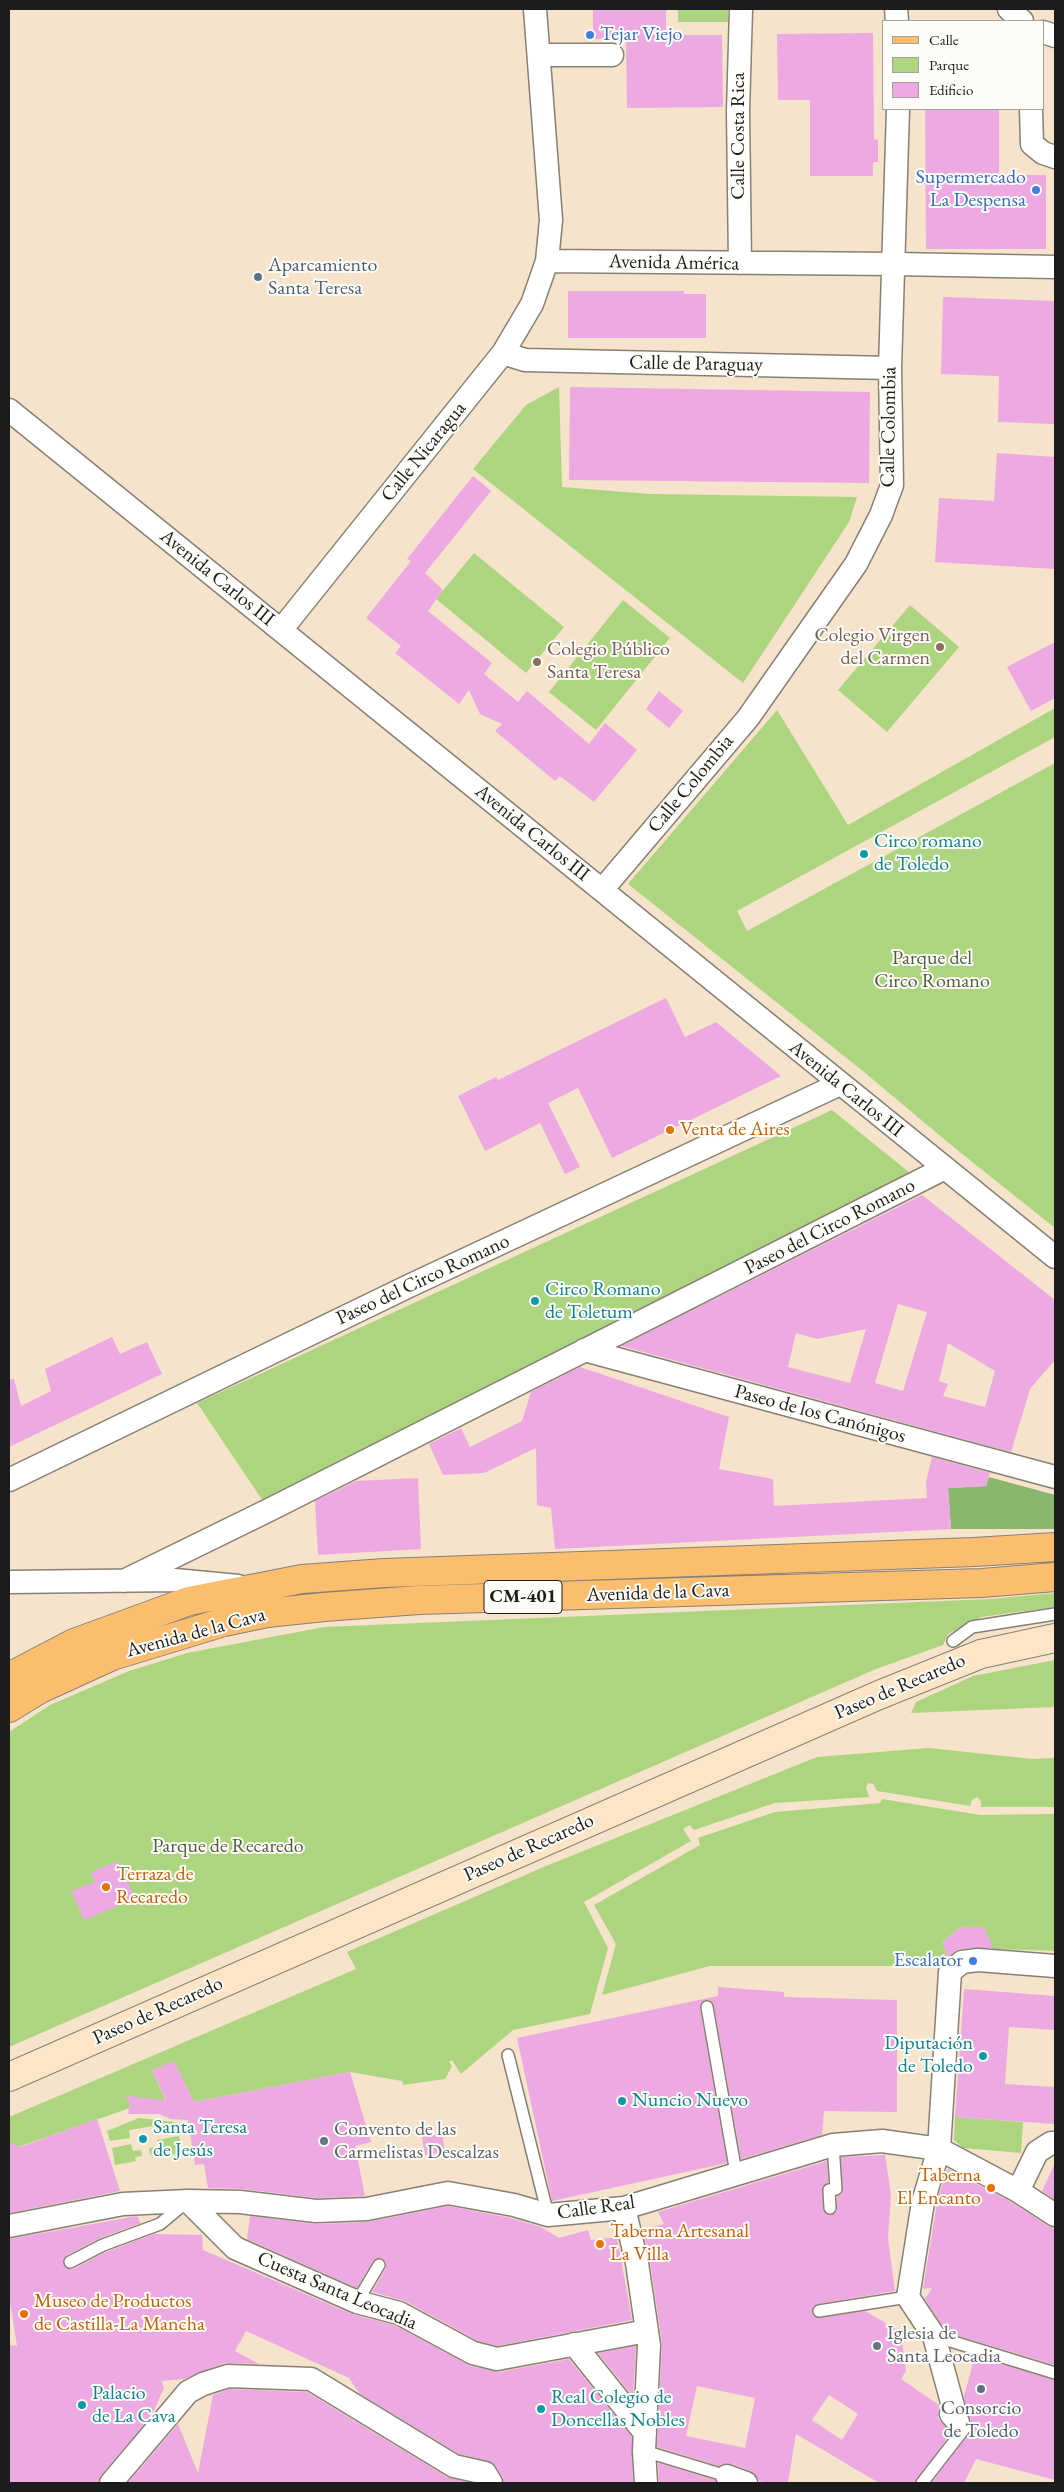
<!DOCTYPE html>
<meta charset="utf-8">
<style>
body{margin:0}
#map{position:relative;width:1064px;height:2492px;overflow:hidden;background:#f5e3cb;font-family:"EB Garamond",serif}
canvas{display:block}
.frame{position:absolute;inset:0;border:10px solid #1c1c1c;pointer-events:none}
.legend{position:absolute;left:882px;top:20px;width:162px;height:90px;box-sizing:border-box;background:#fdfcf7;border:1px solid #a3a29f;margin:0;padding:6px 9px;list-style:none;font-size:15px;color:#1c1c1c}
.legend li{display:flex;align-items:center;gap:10px;height:25px}
.legend b{width:25px;border:1px solid #a3a29f}
</style>
<div id="map">
<canvas width="1064" height="2492"></canvas>
<div class="frame"></div>
<ul class="legend">
<li><b style="height:6px;background:#fbbe6e"></b>Calle</li>
<li><b style="height:14px;background:#add57f"></b>Parque</li>
<li><b style="height:14px;background:#eda9e2"></b>Edificio</li>
</ul>
</div>
<script>
const context = document.querySelector('canvas').getContext('2d');
context.lineJoin = 'round';
function fillPath(path, color) { context.fillStyle = color; context.fill(path, 'evenodd'); }
const poly = rows => new Path2D(rows.map(r => 'M' + r).join(''));
function strokePath(path, color, width, dash) { context.strokeStyle = color; context.lineWidth = width; context.lineCap = dash ? 'butt' : 'round'; context.setLineDash(dash || []); context.stroke(path); }
function write(font, color, halo, rows, align = 'center') {
  context.font = font + ' "EB Garamond",serif'; context.lineWidth = 4; context.setLineDash([]); context.textBaseline = 'middle'; context.strokeStyle = halo; context.fillStyle = color; for (const [text, x, y, turn = 0] of rows) {
    context.save(); context.translate(x, y); context.rotate((+turn || 0) * Math.PI / 180); context.textAlign = isNaN(turn) ? turn : align; if (halo) context.strokeText(text, 0, 0); context.fillText(text, 0, 0); context.restore();
  }
}
const green = poly([
 [678,9,728,9,728,22,678,22],
 [559,387,562,487,650,494,857,497,849,522,743,683,473,469,526,405],
 [474,553,564,627,526,673,436,599],
 [623,600,670,638,596,730,549,692],
 [910,605,959,647,887,732,838,690],
 [1055,708,1055,737,737,911,747,931,1055,763,1055,1228,956,1149,864,1072,628,884,777,710,848,825],
 [832,1110,910,1173,265,1504,197,1403],
 [1055,1593,1055,1607,981,1617,948,1634,943,1645,876,1669,9,2047,9,1732,50,1705,129,1671,187,1653,324,1627,990,1599],
 [1055,1660,1055,1707,911,1713,916,1702,973,1676],
 [929,1748,1032,1759,1055,1758,1055,1807,981,1807,981,1801,977,1797,972,1800,970,1806,877,1791,873,1784,868,1783,866,1787,869,1797,775,1803,694,1830,690,1825,683,1829,691,1841,584,1902,608,1948,590,2014,513,2030,461,2074,452,2060,449,2062,452,2066,445,2079,403,2085,402,2081,350,2072,194,2102,174,2062,152,2070,171,2112,135,2097,130,2101,130,2108,15,2148,9,2142,9,2117,356,1969,347,1952,546,1866,817,1757],
 [882,1799,980,1815,1055,1814,1055,1951,993,1949,984,1929,981,1927,961,1927,943,1941,949,1962,921,1966,710,1966,602,1995,616,1944,594,1905,700,1845,698,1838,775,1812,880,1803],
 [955,2117,1023,2122,1021,2153,963,2148,954,2140],
 [139,2118,175,2122,178,2131,156,2134,153,2126,129,2130,130,2138,110,2141,107,2131],
 [179,2136,182,2153,159,2157,158,2153,150,2155,149,2148,158,2147,157,2140],
 [131,2144,133,2151,141,2150,142,2156,135,2157,136,2161,115,2165,112,2148]
]);
const forest = poly([
 [989,1477,1055,1495,1055,1529,951,1529,948,1488,986,1486]
]);
const building = poly([
 [593,9,666,9,666,35,722,35,723,107,627,108,626,39,593,39],
 [873,33,874,139,878,140,878,162,873,162,873,176,810,176,810,100,778,100,777,34],
 [925,109,999,109,999,175,1046,175,1046,249,926,249],
 [568,291,684,291,684,294,706,294,706,338,568,338],
 [943,297,1055,301,1055,424,998,422,999,376,941,374],
 [570,387,870,392,869,483,569,480],
 [997,453,1055,457,1055,569,935,562,939,498,994,501],
 [473,476,491,491,425,573,443,590,428,611,492,663,484,674,518,702,527,691,589,744,605,723,637,750,594,802,560,776,555,781,495,731,502,724,480,714,469,690,459,704,395,653,401,646,366,618,411,561,407,559],
 [1055,642,1055,698,1031,711,1007,667],
 [659,691,683,711,669,728,646,709],
 [666,998,685,1037,716,1022,781,1076,612,1158,578,1088,548,1103,580,1167,565,1174,540,1123,485,1151,458,1096,496,1077,498,1080],
 [922,1195,1055,1300,1055,1360,1030,1389,1011,1452,621,1346],
 [898,1304,927,1312,903,1391,875,1383],
 [866,1329,850,1383,788,1367,796,1333,817,1339],
 [948,1343,995,1371,985,1407,943,1396,948,1384,939,1381],
 [112,1337,120,1354,147,1342,162,1374,9,1447,9,1379,14,1379,21,1406,51,1391,45,1369],
 [580,1367,729,1417,719,1469,773,1479,774,1506,927,1498,926,1482,932,1457,990,1473,986,1486,948,1488,951,1529,555,1549,551,1508,537,1505,536,1448,484,1473,443,1475,429,1444,461,1428,470,1447,522,1421,531,1392],
 [418,1478,421,1549,318,1555,315,1501,356,1481],
 [119,1861,135,1899,84,1920,71,1891,95,1882,91,1872],
 [961,1927,981,1927,985,1929,993,1948,960,1949,947,1957,943,1941],
 [718,1987,784,1992,784,1997,897,2000,897,2112,824,2111,822,2135,741,2159,714,2006,710,2000,705,2000,700,2004,700,2008,727,2163,552,2201,517,2038,718,1996],
 [964,1989,1055,1996,1055,2030,1009,2027,1005,2084,1055,2087,1055,2124,955,2117],
 [174,2061,194,2102,350,2072,371,2142,355,2146,365,2196,317,2198,242,2189,208,2188,204,2164,195,2165,188,2120,171,2119,159,2114,128,2114,130,2101,126,2100,127,2096,166,2100,152,2070],
 [97,2119,120,2191,9,2213,9,2142,20,2147],
 [442,2134,445,2152,425,2155,422,2137],
 [885,2155,891,2194,888,2238,895,2291,818,2304,814,2306,812,2312,814,2316,820,2318,865,2311,901,2332,906,2371,901,2379,939,2405,938,2418,951,2433,915,2483,879,2483,796,2434,788,2483,767,2483,759,2481,751,2471,732,2464,719,2466,657,2447,662,2343,650,2261,643,2230,664,2224,658,2212,827,2161,828,2183,822,2187,823,2208,826,2214,831,2215,837,2211,837,2196,841,2195,843,2189,841,2157],
 [697,2386,755,2398,745,2448,686,2436],
 [829,2395,858,2414,842,2440,812,2420],
 [1055,2163,1055,2200,1042,2191],
 [948,2169,1011,2202,1048,2226,1055,2228,1055,2365,946,2332,925,2299,932,2288,923,2289,938,2197],
 [448,2206,511,2218,541,2227,559,2238,588,2230,591,2240,617,2237,632,2320,497,2346,478,2341,405,2301,372,2292,386,2268,386,2262,382,2258,373,2261,357,2288,247,2239,250,2216,315,2224,368,2222],
 [137,2216,141,2223,100,2238,67,2255,63,2261,64,2266,73,2269,106,2252,154,2234,202,2235,203,2250,352,2314,394,2325,470,2366,499,2372,569,2359,632,2437,633,2483,504,2483,502,2476,492,2462,459,2454,360,2394,349,2378,246,2331,235,2351,259,2364,224,2363,184,2379,162,2381,164,2388,152,2415,101,2475,98,2483,9,2483,9,2345,17,2346,9,2295,9,2239],
 [636,2346,633,2397,598,2353],
 [975,2356,1055,2380,1055,2480,976,2459,964,2483,931,2483,971,2431,971,2419,965,2411,964,2396],
 [230,2389,307,2392,447,2477,471,2483,128,2483,178,2424,198,2473,213,2395],
 [658,2463,715,2480,716,2483,659,2483]
]);
const lane = poly([
 [953,1641,972,1627,1055,1614],
 [707,2007,736,2173],
 [508,2055,548,2215],
 [830,2208,829,2190,836,2189,833,2145],
 [70,2262,103,2245,160,2224,184,2204],
 [357,2302,379,2265],
 [819,2311,908,2297],
 [934,2336,1055,2373],
 [644,2451,727,2476],
 [922,2483,964,2429,958,2422]
]);
const street = poly([
 [896,9,897,21],
 [1009,9,1022,21],
 [1043,32,1055,36],
 [539,55,612,55],
 [1031,109,1032,144,1043,153,1055,157],
 [547,261,895,264,1055,267],
 [740,263,738,111,741,9],
 [503,353,525,360,890,368],
 [9,410,1055,1257],
 [281,630,503,353,532,304,547,261,551,220,535,9],
 [602,890,748,718,856,564,881,515,892,485,890,368,898,109],
 [584,1350,1055,1477],
 [9,1480,409,1286,840,1084],
 [124,1581,271,1509,945,1168],
 [9,1582,175,1580,238,1586],
 [1018,2191,1037,2152,1051,2143,1055,2143],
 [188,2201,235,2248,357,2302,399,2313,473,2353,497,2359,647,2331],
 [624,2208,637,2263,649,2345,644,2451,646,2483],
 [9,2226,123,2204,188,2201,240,2202,316,2211,367,2209,448,2193,514,2205,548,2215,624,2208,833,2145,882,2141,939,2149,1018,2191,1055,2215],
 [574,2344,645,2433],
 [958,2422,951,2414,953,2406,934,2336,908,2297,923,2202,939,2149,950,1972,962,1962,978,1960,1055,1966],
 [727,2476,746,2483],
 [111,2483,188,2392,203,2384,228,2376,311,2379,454,2466,485,2473,491,2483]
]);
const secondary = poly([
 [9,2077,879,1695,981,1654,1055,1638]
]);
const primary = poly([
 [9,1677,74,1643,189,1601,302,1579,384,1573,974,1552,1055,1547],
 [9,1708,40,1689,112,1656,224,1622,267,1613,324,1607,419,1600,982,1583,1055,1577]
]);
const markers = [
 [590,35,5,"#3f7fe0"],
 [1036,190,5,"#3f7fe0"],
 [258,277,5,"#5c6f8a"],
 [940,647,5,"#8d6e63"],
 [537,662,5,"#8d6e63"],
 [864,854,5,"#0f9aa8"],
 [670,1130,5,"#e8710a"],
 [535,1301,5,"#0f9aa8"],
 [106,1887,5,"#e8710a"],
 [973,1961,5,"#3f7fe0"],
 [983,2056,5,"#0f9aa8"],
 [622,2101,5,"#0f9aa8"],
 [143,2139,5,"#0f9aa8"],
 [324,2141,5,"#6b7280"],
 [991,2188,5,"#e8710a"],
 [600,2244,5,"#e8710a"],
 [24,2314,5,"#e8710a"],
 [877,2346,5,"#6b7280"],
 [981,2389,5,"#5c6f8a"],
 [82,2405,5,"#0f9aa8"],
 [541,2409,5,"#0f9aa8"]
];
const shields = [
 [523,1597,78]
];
const shieldNames = [
 ["CM-401",523,1597]
];
const shopNames = [
 ["Tejar Viejo",600,35,"left"],
 ["Supermercado",1026,178],
 ["La Despensa",1026,201],
 ["Escalator",963,1961]
];
const streetNames = [
 ["Calle Costa Rica",739,136,-90],
 ["Avenida América",674,263,1],
 ["Calle de Paraguay",696,364,1],
 ["Calle Colombia",889,427,-89],
 ["Calle Nicaragua",424,452,-51],
 ["Avenida Carlos III",217,578,39],
 ["Calle Colombia",691,784,-50],
 ["Avenida Carlos III",532,833,39],
 ["Avenida Carlos III",846,1089,39],
 ["Paseo del Circo Romano",830,1227,-27],
 ["Paseo del Circo Romano",423,1280,-25],
 ["Paseo de los Canónigos",820,1414,15],
 ["Avenida de la Cava",658,1593,-2],
 ["Avenida de la Cava",196,1633,-15],
 ["Paseo de Recaredo",900,1687,-23],
 ["Paseo de Recaredo",529,1848,-24],
 ["Paseo de Recaredo",158,2011,-24],
 ["Calle Real",596,2208,-8],
 ["Cuesta Santa Leocadia",337,2291,23]
];
const serviceNames = [
 ["Aparcamiento",268,266],
 ["Santa Teresa",268,289],
 ["Consorcio",981,2409,"center"],
 ["de Toledo",981,2432,"center"]
];
const educationNames = [
 ["Colegio Virgen",930,636],
 ["del Carmen",930,659],
 ["Colegio Público",547,650,"left"],
 ["Santa Teresa",547,673,"left"]
];
const cultureNames = [
 ["Circo romano",874,842],
 ["de Toledo",874,865],
 ["Circo Romano",545,1290],
 ["de Toletum",545,1313],
 ["Diputación",973,2044,"right"],
 ["de Toledo",973,2067,"right"],
 ["Nuncio Nuevo",632,2101],
 ["Santa Teresa",153,2128],
 ["de Jesús",153,2151],
 ["Palacio",92,2394],
 ["de La Cava",92,2417],
 ["Real Colegio de",551,2398],
 ["Doncellas Nobles",551,2421]
];
const parkNames = [
 ["Parque del",932,959],
 ["Circo Romano",932,982],
 ["Parque de Recaredo",228,1847]
];
const foodNames = [
 ["Venta de Aires",680,1130],
 ["Terraza de",116,1875],
 ["Recaredo",116,1898],
 ["Taberna",981,2176,"right"],
 ["El Encanto",981,2199,"right"],
 ["Taberna Artesanal",610,2232],
 ["La Villa",610,2255],
 ["Museo de Productos",34,2302],
 ["de Castilla-La Mancha",34,2325]
];
const worshipNames = [
 ["Convento de las",334,2130],
 ["Carmelistas Descalzas",334,2153],
 ["Iglesia de",887,2334],
 ["Santa Leocadia",887,2357]
];
fillPath(green, '#add57f');
fillPath(forest, '#8ab66e');
fillPath(building, '#eda9e2');
strokePath(lane, '#888074', 14);
strokePath(street, '#888074', 25);
strokePath(secondary, '#888074', 30);
strokePath(primary, '#888074', 30);
strokePath(lane, '#fff', 11);
strokePath(street, '#fff', 22);
strokePath(secondary, '#fde5c5', 28);
strokePath(primary, '#fbbe6e', 28);
for (const [x, y, r, color] of markers) { const dot = new Path2D(); dot.arc(x, y, r, 0, 2 * Math.PI); context.fillStyle = color; context.fill(dot); strokePath(dot, '#fdfcf7', 2); }
for (const [x, y, w] of shields) { const box = new Path2D(); box.roundRect(x - w / 2, y - 16.5, w, 33, 4); context.fillStyle = '#fdfcf7'; context.fill(box); strokePath(box, '#1c1c1c', 1); }
write('bold 19px', '#1c1c1c', null, shieldNames);
write('20px', '#366cbe', '#fdfcf7', shopNames, 'right');
write('20px', '#1c1c1c', '#fdfcf7', streetNames);
write('20px', '#4e5e75', '#fdfcf7', serviceNames, 'left');
write('20px', '#785e54', '#fdfcf7', educationNames, 'right');
write('20px', '#0d838f', '#fdfcf7', cultureNames, 'left');
write('20px', '#4f5d3f', '#fdfcf7', parkNames);
write('20px', '#c56008', '#fdfcf7', foodNames, 'left');
write('20px', '#5b616d', '#fdfcf7', worshipNames, 'left');
</script>
